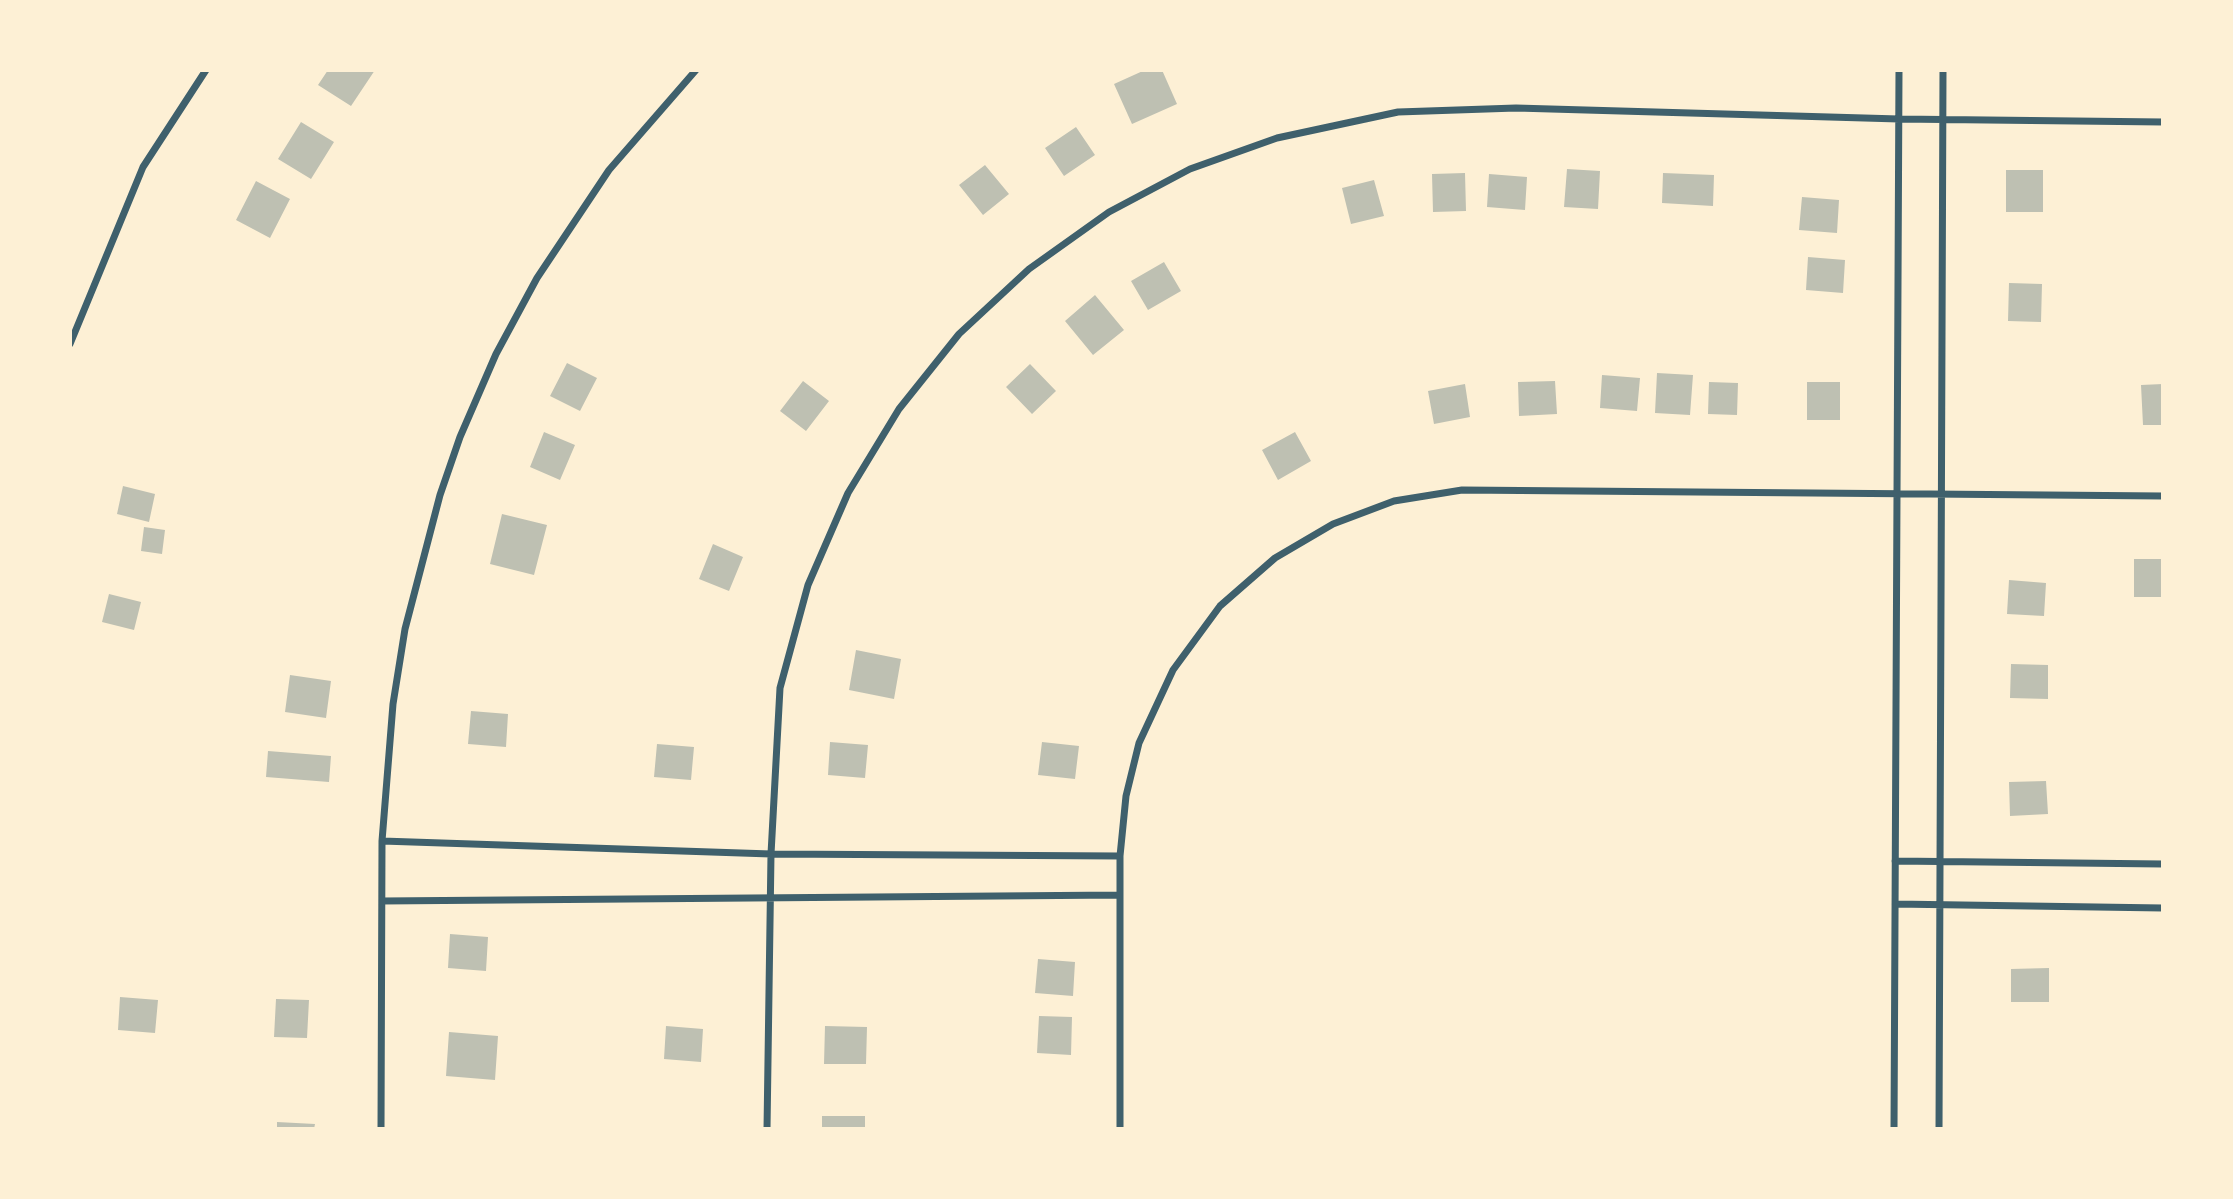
<!DOCTYPE html>
<style>
body{margin:0}
#map{position:relative;width:2233px;height:1199px;overflow:hidden;background:#fdf0d5;font-family:Commissioner,sans-serif}
canvas{display:block}
.frame{position:absolute;inset:0;border:72px solid #fdf0d5;pointer-events:none}
</style>
<div id="map">
<canvas width="2233" height="1199"></canvas>
<div class="frame"></div>
</div>
<script>
const context = document.querySelector('canvas').getContext('2d');
context.lineJoin = 'round';
function fillPath(path, color) { context.fillStyle = color; context.fill(path, 'evenodd'); }
const poly = rows => new Path2D(rows.map(r => 'M' + r).join(''));
function strokePath(path, color, width, dash) { context.strokeStyle = color; context.lineWidth = width; context.lineCap = dash ? 'butt' : 'round'; context.setLineDash(dash || []); context.stroke(path); }
const building = poly([
 [328,70,375,70,351,106,318,85],
 [1145,70,1162,70,1177,104,1132,124,1114,84],
 [301,122,334,142,311,179,278,159],
 [1076,127,1095,155,1064,176,1045,148],
 [985,165,1009,194,983,215,959,185],
 [1567,169,1600,171,1598,209,1564,207],
 [2006,170,2043,170,2043,212,2006,212],
 [1465,173,1466,211,1433,212,1432,174],
 [1663,173,1714,175,1713,206,1662,203],
 [1489,174,1527,177,1525,210,1487,207],
 [1374,180,1384,216,1351,224,1342,188],
 [256,181,290,199,270,238,236,220],
 [1802,197,1839,200,1837,233,1799,230],
 [1808,257,1845,260,1843,293,1806,290],
 [1164,262,1181,291,1148,310,1131,281],
 [2009,283,2042,284,2041,322,2008,321],
 [1095,295,1124,330,1093,355,1065,321],
 [567,363,597,378,580,411,550,396],
 [1030,364,1056,391,1032,414,1006,387],
 [1657,373,1693,375,1690,415,1655,413],
 [1602,375,1640,378,1637,411,1600,408],
 [803,381,829,401,806,431,780,411],
 [1555,381,1557,414,1519,416,1518,382],
 [1709,382,1738,383,1737,415,1708,414],
 [1807,382,1840,382,1840,420,1807,420],
 [1465,384,1470,417,1434,424,1428,391],
 [2163,384,2163,425,2143,425,2141,385],
 [544,432,575,445,560,480,530,467],
 [1295,432,1311,461,1278,480,1262,450],
 [123,486,155,494,149,522,117,514],
 [502,514,547,525,534,575,490,564],
 [144,527,165,530,162,554,141,551],
 [713,544,743,557,729,591,699,579],
 [2134,559,2163,559,2163,597,2134,597],
 [2009,580,2046,583,2044,616,2007,614],
 [109,594,141,602,134,630,102,622],
 [856,650,901,659,894,699,849,690],
 [2011,664,2048,665,2048,699,2010,698],
 [290,675,331,681,326,718,285,712],
 [471,711,508,714,506,747,468,744],
 [830,742,868,745,865,778,828,775],
 [1042,742,1079,746,1075,779,1038,775],
 [657,744,694,747,691,780,654,777],
 [268,751,331,756,329,782,266,777],
 [2046,781,2048,814,2010,816,2009,782],
 [450,934,488,937,486,971,448,968],
 [1038,959,1075,962,1073,996,1035,993],
 [2049,968,2049,1002,2011,1002,2011,969],
 [120,997,158,1000,155,1033,118,1030],
 [276,999,309,1000,307,1038,274,1037],
 [1039,1016,1072,1017,1071,1055,1037,1053],
 [666,1026,703,1029,701,1062,664,1059],
 [825,1026,867,1027,866,1064,824,1064],
 [449,1032,498,1036,495,1080,446,1076],
 [822,1116,865,1116,865,1129,822,1129],
 [277,1122,315,1124,314,1129,277,1129]
]);
const minor = poly([
 [70,344,143,167,206,70],
 [382,841,771,854,1120,856],
 [1895,861,2163,864],
 [382,901,1120,895],
 [1895,904,2163,908],
 [381,1129,382,841,393,704,405,629,440,495,460,437,496,354,537,278,609,170,696,70],
 [767,1129,771,854,780,688,808,585,848,493,899,409,959,334,1029,269,1109,212,1190,169,1277,138,1398,112,1516,108,1899,119,2163,122],
 [1120,1129,1120,856,1126,796,1139,743,1173,670,1220,606,1275,558,1333,524,1394,501,1462,490,2163,496],
 [1894,1129,1899,70],
 [1939,1129,1943,70]
]);
fillPath(building, '#bec0b2');
strokePath(minor, '#3f606c', 7);
</script>
